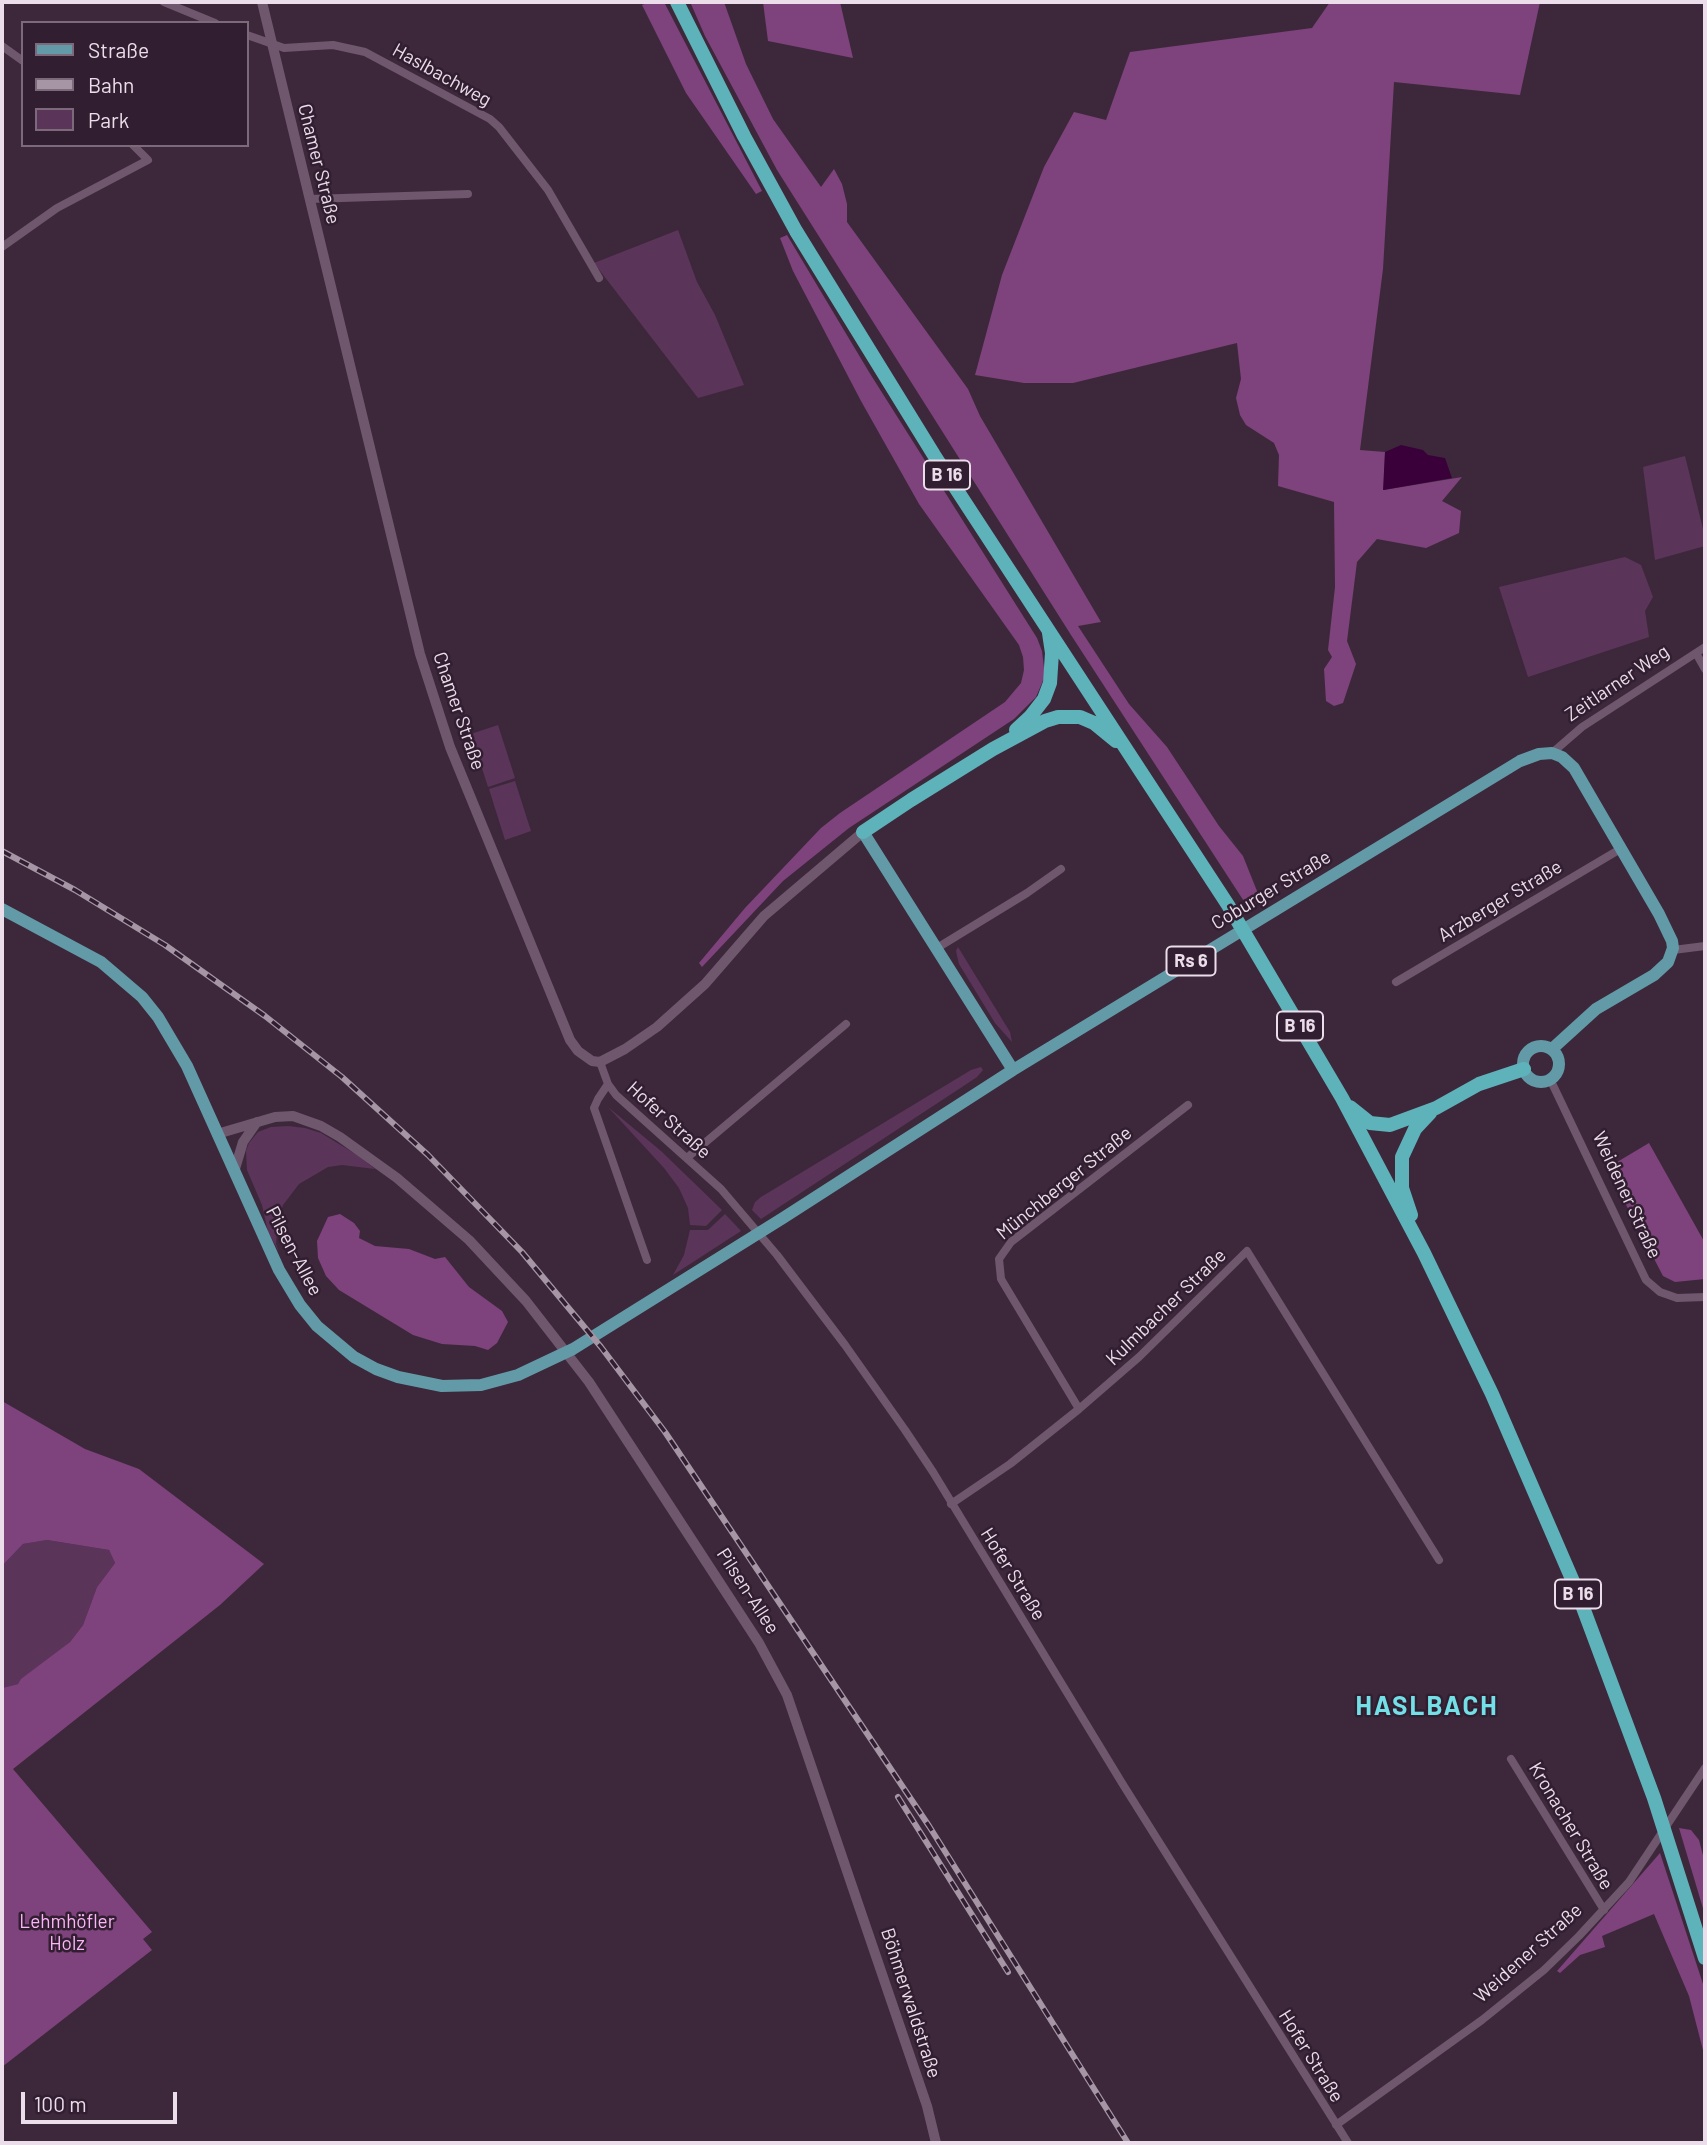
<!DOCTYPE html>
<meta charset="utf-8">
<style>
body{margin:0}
#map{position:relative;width:1707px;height:2145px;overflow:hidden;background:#3d283b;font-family:Barlow,sans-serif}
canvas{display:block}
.frame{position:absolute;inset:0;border:4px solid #ebddea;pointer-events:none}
.legend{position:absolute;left:21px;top:21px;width:228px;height:126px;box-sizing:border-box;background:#321e31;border:2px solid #7c6a7b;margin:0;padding:9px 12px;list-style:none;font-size:21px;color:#ebddea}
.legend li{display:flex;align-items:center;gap:14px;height:35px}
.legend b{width:35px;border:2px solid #7c6a7b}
.scale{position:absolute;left:21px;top:2092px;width:156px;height:32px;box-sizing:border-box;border:4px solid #ebddea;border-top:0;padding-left:9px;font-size:21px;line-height:24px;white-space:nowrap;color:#ebddea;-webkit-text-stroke:5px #321e31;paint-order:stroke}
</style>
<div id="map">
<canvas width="1707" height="2145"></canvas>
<div class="frame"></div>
<ul class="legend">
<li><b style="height:9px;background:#629ba7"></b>Straße</li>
<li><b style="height:9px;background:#a696a5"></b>Bahn</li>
<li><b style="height:19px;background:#5b3459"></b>Park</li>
</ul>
<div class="scale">100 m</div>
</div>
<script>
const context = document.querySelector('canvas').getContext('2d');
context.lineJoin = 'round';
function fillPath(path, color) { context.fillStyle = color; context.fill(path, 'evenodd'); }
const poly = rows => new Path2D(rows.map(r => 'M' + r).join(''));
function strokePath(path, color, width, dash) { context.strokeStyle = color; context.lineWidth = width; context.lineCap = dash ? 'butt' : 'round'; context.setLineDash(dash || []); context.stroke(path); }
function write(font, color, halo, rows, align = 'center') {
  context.font = font + ' Barlow,sans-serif'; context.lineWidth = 5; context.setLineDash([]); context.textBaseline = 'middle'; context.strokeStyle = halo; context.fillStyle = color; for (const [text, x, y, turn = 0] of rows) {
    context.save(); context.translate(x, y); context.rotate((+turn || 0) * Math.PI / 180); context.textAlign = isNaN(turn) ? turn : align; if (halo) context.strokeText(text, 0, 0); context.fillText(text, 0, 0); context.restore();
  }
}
const green = poly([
 [678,230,697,282,715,315,744,385,698,398,594,263],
 [1685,456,1705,537,1705,546,1655,560,1643,467],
 [1625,557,1641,565,1653,597,1645,611,1649,637,1528,677,1499,587],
 [498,725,515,778,488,787,471,734],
 [515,781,531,831,505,840,489,789],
 [958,947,1010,1032,1012,1042,995,1023,959,964,956,951],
 [981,1067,983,1070,977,1077,962,1087,761,1219,752,1210,755,1202,761,1197,971,1070],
 [608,1107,661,1151,722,1210,706,1226,690,1225,688,1208,679,1188,664,1168],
 [288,1126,305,1128,321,1133,357,1155,375,1169,342,1165,328,1167,299,1184,283,1205,278,1220,276,1244,279,1252,268,1232,262,1205,247,1170,246,1151,249,1143,258,1132,271,1127],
 [725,1214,741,1231,673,1275,684,1255,690,1230,708,1230],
 [47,1540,109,1550,115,1563,97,1587,83,1625,70,1642,18,1684,2,1688,2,1566,23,1544]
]);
const forest = poly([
 [649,2,664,2,762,191,756,194,686,93,642,5],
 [693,2,724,2,746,64,773,119,821,187,834,169,842,184,847,204,847,222,968,389,980,416,1101,622,1078,626,1129,704,1167,747,1219,826,1243,856,1261,901,1249,909,1071,635,777,170,705,36,691,4],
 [763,2,840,2,853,58,768,41],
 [1330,2,1540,2,1520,95,1394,82,1383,269,1360,450,1385,452,1384,490,1462,477,1442,501,1461,511,1459,533,1426,548,1377,539,1357,562,1347,641,1356,664,1343,703,1334,706,1326,701,1324,669,1332,657,1328,650,1335,587,1334,502,1278,486,1279,455,1274,443,1246,425,1240,415,1236,398,1241,379,1237,343,1073,383,1024,383,975,375,1002,275,1044,167,1074,112,1106,120,1130,52,1312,28],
 [787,235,869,372,1037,638,1042,651,1045,676,1036,697,1014,719,849,828,783,881,702,967,699,963,745,908,821,828,840,813,1005,702,1021,683,1024,670,1023,657,1019,645,919,504,861,401,793,271,780,238],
 [1649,1143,1705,1243,1705,1279,1675,1282,1663,1276,1607,1168],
 [340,1214,354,1223,360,1231,359,1238,375,1246,409,1249,435,1259,445,1257,469,1287,502,1311,508,1322,497,1343,488,1350,475,1346,442,1344,413,1335,339,1290,326,1276,318,1258,317,1241,328,1217],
 [2,1401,85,1449,139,1469,264,1564,220,1605,13,1769,152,1932,143,1939,152,1950,2,2067,2,1688,18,1684,21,1679,70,1642,83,1625,97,1587,115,1563,109,1550,47,1540,23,1544,2,1566],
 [1679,1828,1691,1830,1699,1840,1705,1863,1705,1915],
 [1660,1853,1705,1990,1705,2058,1689,1996,1654,1914,1602,1936,1605,1947,1580,1955,1560,1973,1557,1971]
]);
const water = poly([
 [1401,445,1423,450,1428,455,1445,458,1452,478,1383,490,1385,452]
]);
const minor = poly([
 [164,2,215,23],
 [247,35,284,48,333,45,365,52,490,119,499,127,548,190,599,278],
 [2,46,23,61],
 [310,199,468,194],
 [2,247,57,208,148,160,133,145],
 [1696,653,1705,669],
 [1552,753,1582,727,1705,647],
 [937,948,1027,893,1061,869],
 [1673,950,1705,946],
 [1396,982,1622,848],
 [600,1062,608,1084,616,1095,721,1189,777,1255,845,1345,905,1430,933,1472,1122,1783,1348,2143],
 [1550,1079,1646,1280,1660,1292,1677,1298,1705,1297],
 [608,1084,598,1099,594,1108,647,1260],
 [688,1157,846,1024],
 [1079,1409,1001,1279,999,1259,1011,1242,1188,1105],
 [951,1504,1010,1464,1079,1409,1139,1357,1247,1251,1439,1560],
 [1511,1759,1604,1910],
 [1336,2125,1482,2020,1544,1970,1579,1936,1629,1882,1705,1768]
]);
const tertiary = poly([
 [262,2,420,654,450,747,570,1040,578,1051,592,1061,600,1062,625,1049,657,1027,705,984,764,916,863,832],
 [217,1134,275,1117,293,1116,321,1126,340,1137,397,1178,469,1240,526,1301,589,1382,759,1643,787,1695,927,2106,936,2143],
 [234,1172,243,1142,257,1122]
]);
const primary = poly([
 [863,832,1013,1070],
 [2,909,101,962,142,997,158,1017,187,1066,279,1270,300,1305,317,1326,354,1357,376,1369,398,1377,442,1386,481,1385,518,1375,573,1349,783,1218,1013,1070,1520,761,1539,754,1552,753,1562,757,1574,768,1659,914,1672,941,1673,948,1668,962,1654,975,1596,1009,1552,1049],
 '1523 1064a18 18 0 1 1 36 0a18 18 0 1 1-36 0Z'
]);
const trunk = poly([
 [677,2,744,136,796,231,934,455,1228,905,1342,1098,1424,1253,1492,1394,1575,1586,1654,1798,1705,1958],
 [1016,730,1030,717,1044,699,1050,683,1052,653,1049,633],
 [863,832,911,800,993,749,1045,721,1058,717,1080,717,1094,723,1116,741],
 [1350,1107,1370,1123,1390,1125,1436,1108,1479,1084,1524,1069],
 [1411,1215,1402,1188,1402,1157,1415,1129,1430,1113]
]);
const rail = poly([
 [2,851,75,890,165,945,265,1016,342,1077,428,1155,522,1252,601,1347,665,1432,929,1826,1128,2143],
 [898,1797,1008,1972]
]);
const shields = [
 [947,475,46],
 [1191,961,49],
 [1300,1026,46],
 [1578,1594,46]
];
const shieldNames = [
 ["B 16",947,475],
 ["Rs 6",1191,961],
 ["B 16",1300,1026],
 ["B 16",1578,1594]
];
const streetNames = [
 ["Haslbachweg",442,75,29],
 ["Chamer Straße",319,164,76],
 ["Zeitlarner Weg",1617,683,-34],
 ["Chamer Straße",459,711,71],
 ["Coburger Straße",1271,890,-31],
 ["Arzberger Straße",1500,901,-31],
 ["Hofer Straße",669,1120,42],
 ["Münchberger Straße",1064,1183,-39],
 ["Weidener Straße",1627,1195,65],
 ["Pilsen-Allee",294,1251,62],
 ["Kulmbacher Straße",1166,1307,-44],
 ["Hofer Straße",1013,1574,58],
 ["Pilsen-Allee",748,1591,57],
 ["Kronacher Straße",1571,1826,59],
 ["Weidener Straße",1528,1953,-42],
 ["Böhmerwaldstraße",911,2003,72],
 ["Hofer Straße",1311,2056,58]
];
const parkNames = [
 ["Lehmhöfler",67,1922],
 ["Holz",67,1944]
];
const districtNames = [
 ["HASLBACH",1427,1706]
];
fillPath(green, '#5b3459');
fillPath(forest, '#7e427c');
fillPath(water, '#390039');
strokePath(minor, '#6f576d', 8);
strokePath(tertiary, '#6f576d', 10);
strokePath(primary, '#629ba7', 12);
strokePath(trunk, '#5eb2ba', 14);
strokePath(rail, '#a696a5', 6);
strokePath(rail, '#321e31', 3.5, [10]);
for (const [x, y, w] of shields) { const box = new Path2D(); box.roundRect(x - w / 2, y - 14.5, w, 29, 5); context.fillStyle = '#321e31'; context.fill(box); strokePath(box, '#ebddea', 2); }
write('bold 18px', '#ebddea', null, shieldNames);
write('19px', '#ebddea', '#321e31', streetNames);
write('19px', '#fcb6f7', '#321e31', parkNames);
context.letterSpacing = '2px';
write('bold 26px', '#73dfe6', '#321e31', districtNames);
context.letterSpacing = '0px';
</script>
